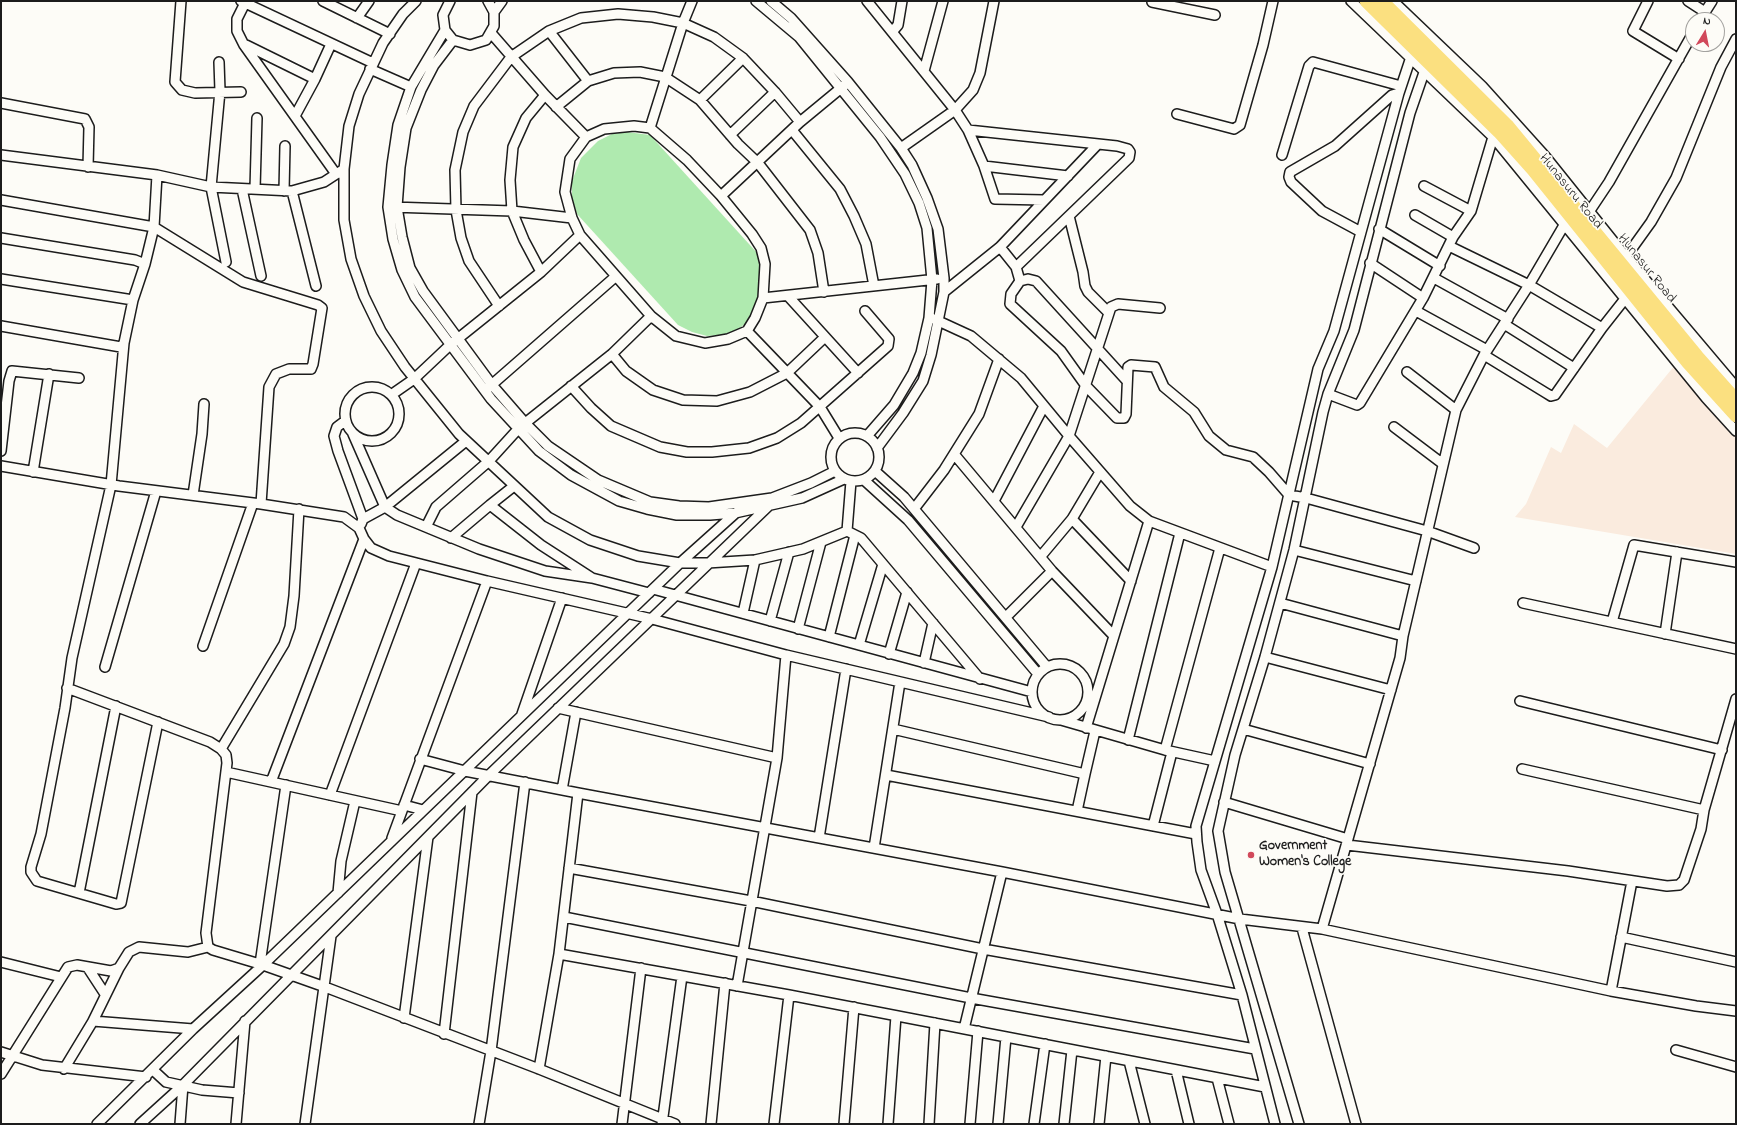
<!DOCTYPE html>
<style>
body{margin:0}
#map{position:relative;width:1737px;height:1125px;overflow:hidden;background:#fdfcf7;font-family:"Indie Flower",sans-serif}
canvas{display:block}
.frame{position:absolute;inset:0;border:2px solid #1c1c1c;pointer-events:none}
.north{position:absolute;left:1685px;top:12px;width:40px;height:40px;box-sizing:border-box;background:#fdfcf7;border:1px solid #a3a29f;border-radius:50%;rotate:10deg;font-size:11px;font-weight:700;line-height:16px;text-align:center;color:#1c1c1c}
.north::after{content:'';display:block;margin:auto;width:14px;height:18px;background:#d1495b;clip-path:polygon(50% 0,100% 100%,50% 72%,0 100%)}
</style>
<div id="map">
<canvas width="1737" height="1125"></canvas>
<div class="frame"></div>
<div class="north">N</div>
</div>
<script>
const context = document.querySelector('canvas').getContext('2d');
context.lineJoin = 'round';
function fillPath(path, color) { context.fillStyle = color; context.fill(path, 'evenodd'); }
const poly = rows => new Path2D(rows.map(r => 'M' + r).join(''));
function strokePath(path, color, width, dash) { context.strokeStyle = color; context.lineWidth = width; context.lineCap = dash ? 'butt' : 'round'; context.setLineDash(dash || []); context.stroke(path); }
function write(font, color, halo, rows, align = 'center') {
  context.font = font + ' "Indie Flower",sans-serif'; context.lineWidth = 3.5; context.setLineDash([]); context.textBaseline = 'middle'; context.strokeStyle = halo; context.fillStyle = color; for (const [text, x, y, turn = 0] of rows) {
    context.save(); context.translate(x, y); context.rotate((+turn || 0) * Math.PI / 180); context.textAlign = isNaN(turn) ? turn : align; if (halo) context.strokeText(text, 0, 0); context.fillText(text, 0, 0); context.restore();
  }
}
const built = poly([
 [1675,365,1736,435,1736,554,1515,517,1526,504,1551,447,1561,453,1574,424,1607,448]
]);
const green = poly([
 [627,132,650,135,759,255,766,278,750,320,737,330,722,335,707,336,692,332,678,325,577,214,572,198,572,181,581,158,598,141,612,134]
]);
const minor = poly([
 [181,1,175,82,182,90,195,93,241,92],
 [241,1,373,63],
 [323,1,390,34],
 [416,1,403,14,383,43,359,94,349,126,344,169,344,220,351,259,364,296,381,331,405,367,459,434,548,517,590,540,638,556,680,563,707,563,755,560,803,549,847,531,851,481],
 [450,1,443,15,445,30,453,40,470,45,486,40,494,26,494,12,488,1],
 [756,1,799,37,880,137,905,174,919,203,927,228,932,280,929,318,921,353,913,373,894,405,867,436],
 [771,1,791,18,848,82,901,148,912,165,927,198,938,229,944,278,944,292,931,355,923,381,903,413,877,448],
 [867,1,955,110,968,130,984,166,995,199,1044,200],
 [1351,1,1493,137,1706,398,1736,431],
 [1393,1,1482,86,1545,156,1626,257,1736,387],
 [1648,1,1633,31,1679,59],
 [1688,1,1705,12],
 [1152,2,1215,15],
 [245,3,237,19,237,31,244,45,336,174],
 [494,12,502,1],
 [357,18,369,1],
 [1700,20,1712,1],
 [445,30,411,87,398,125,392,165,388,207,393,239,402,270,415,297,491,399,539,451,571,475,619,501,647,509,677,515,710,515,735,513,802,498,844,479],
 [549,31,588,81],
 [892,32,898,25,902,1],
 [491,33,545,95,586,137],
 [453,40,434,65,421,90,406,128,400,167,397,207,402,237,410,268,423,291,492,385,525,423,548,446,598,480,650,502,679,506,709,507,772,498,811,483,835,471],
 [246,45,315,79,331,44],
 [219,62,220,91,211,187,226,262],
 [370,69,411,87],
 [924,71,943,1],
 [700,100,743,58],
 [1,103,85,119,89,127,88,167],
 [556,107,588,81,614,73,640,72,665,77,700,100,738,144,758,163,810,230,818,253,824,292],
 [1177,114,1234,129,1240,125,1263,45,1273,1],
 [295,116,315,79],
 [650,128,683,23,692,1],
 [792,130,840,189,854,216,866,244,874,286],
 [968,130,1117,146,1128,149,1130,152,1129,158,1016,267],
 [730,135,775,92],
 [901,148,955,110,973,90,980,73,994,1],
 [1,155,157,175,211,187,292,191,324,182,344,169],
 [1282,155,1309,66,1313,62,1401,86],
 [984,166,1068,176],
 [157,175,154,227,243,282,318,305,322,308,313,364,311,369,289,369,276,374,269,387,261,504],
 [1424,186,1471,211],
 [242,189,261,276],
 [255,189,257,118],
 [284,191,285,146],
 [292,191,316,286],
 [721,196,800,122,846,84],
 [1,200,154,227,145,264],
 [392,207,512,211,572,218],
 [1415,215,1453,237],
 [1587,215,1609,182,1693,33],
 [1069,216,1083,272,1085,286,1088,292,1109,313],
 [1379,229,1440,266],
 [1361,232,1322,211,1291,182,1289,177,1290,172,1335,146,1392,95,1399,93],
 [1,238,135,260,145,264,133,300,124,343,121,347,1,326],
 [1449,246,1529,285,1602,328,1628,295],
 [1000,247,1016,267,1020,281,1011,294,1010,304,1061,351,1086,386,1117,418,1124,418,1126,414,1128,367,1131,365,1155,367,1164,387,1194,412,1209,436,1226,450,1253,457,1269,472,1289,495,1306,498,1427,531,1474,548],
 [1623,261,1651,222,1676,178,1721,67,1736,39],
 [1370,263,1423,298,1453,237,1471,211,1493,137,1496,135],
 [541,272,524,240,512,211,510,180,513,147,526,118,545,95],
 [1434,278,1508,319],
 [1,279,133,300],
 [1020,281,1028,279,1036,281,1127,381],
 [944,292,1000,247,1098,144],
 [788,296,858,373],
 [763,298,937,279],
 [499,306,469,261,461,238,456,210,455,170,463,132,474,106,511,57,549,31,581,18,618,14,653,17,683,23,714,37,743,58,775,92,800,122],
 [1416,311,1487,350],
 [934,319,971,336,1021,378,1069,436,1130,506,1149,521,1272,567],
 [1504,324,1574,368],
 [747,331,820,407,839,438],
 [124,343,111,485,72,658,65,708,41,834,31,867,31,872,37,881,116,904,121,903,158,722],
 [612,354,626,371,653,390,683,400,717,401,750,392,787,373,825,337],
 [1484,355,1546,393,1551,396,1555,395,1602,328],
 [1407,372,1456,410],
 [571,386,591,408,611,426,660,447,687,452,712,452,749,448,777,438,801,423,888,346,889,339,865,311],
 '345 414a27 27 0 1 1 54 0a27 27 0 1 1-54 0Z',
 [488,388,615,277],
 [1328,394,1357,405,1360,403,1423,298],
 [391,395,414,379,450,345,541,272,580,235],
 [345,421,337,427,334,436,338,451,363,519,361,524],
 [1394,427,1443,464],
 '831 457a24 24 0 1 1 48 0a24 24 0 1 1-48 0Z',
 [353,434,385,507,397,515,479,549,545,571,592,578],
 [1,451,9,381,12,371,79,378],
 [954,454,1052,571,1114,636],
 [1,466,119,486,261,504,344,517,359,528,364,539,371,548,389,556,487,581,392,838],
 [875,471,904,497,1047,667],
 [33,472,49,374],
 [864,480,908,520,1038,674],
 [193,495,202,434,204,404],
 [994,501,1044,406],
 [490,505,514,486],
 [914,509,944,470,979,414,999,359],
 [363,519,385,507,466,441],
 [1072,519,1131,581],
 [426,527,436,507,489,461,519,428,612,354,651,316,676,336,705,343,728,339,747,331,755,318,763,298,765,264,761,248,752,234,721,196,687,160,650,128,634,126,604,129,586,137,570,159,565,192,572,218,580,235,651,316],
 [1016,527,1069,436,1111,307,1118,304,1160,308],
 [847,531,861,538,980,679],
 [451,538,490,505,541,545,592,578,649,593],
 [1294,550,1416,581],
 [1041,556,1072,519,1100,472],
 [487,581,652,619,786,655,777,758,737,986],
 [653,589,1032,692],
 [1280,603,1403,636],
 [1523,603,1736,649],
 [743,613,755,560],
 [1006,617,1052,571],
 [770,621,789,552],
 [1612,622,1634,545,1736,562],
 [798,629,821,542],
 [1665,634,1677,552],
 [829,637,855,535],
 [859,645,883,564],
 [203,646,253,503],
 [889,654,907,592],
 [786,655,1049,717],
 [1265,657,1391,690],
 [924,663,933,623],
 '1032 692a28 28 0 1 1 56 0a28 28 0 1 1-56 0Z',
 [105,667,156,491],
 [67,688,210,742,221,749,226,755,227,763,206,933,208,947,213,950,263,965,325,987,539,1069,675,1124],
 [1520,701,1722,750],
 [558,708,777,758],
 [522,714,562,598],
 [1061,720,1165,750,1215,761],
 [1086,728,1149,521],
 [893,729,1085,774,1095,731],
 [1243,729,1370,764],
 [1128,740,1180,533],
 [221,749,284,644,290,627,294,596,299,509],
 [1165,750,1220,548],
 [420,759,465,771,578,793,1002,872,1240,919,1322,929,1611,991,1696,1006,1736,1011],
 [1522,769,1704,810],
 [226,772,402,811],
 [886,775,1196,834],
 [271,782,364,539],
 [562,790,576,712],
 [578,793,559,954,789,995,1265,1087],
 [330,795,416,563],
 [1224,802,1348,839],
 [404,805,423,810],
 [1077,811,1085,774],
 [1153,826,1172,752],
 [819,838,846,669],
 [1347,845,1568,871,1667,886,1679,885,1684,880,1701,829,1704,810,1736,699],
 [874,848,900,682],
 [569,868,751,901,983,949,1242,995],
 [79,893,116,706],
 [338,893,341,861,355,801],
 [564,917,971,998,1255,1049],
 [1302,928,1356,1124],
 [1322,929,1400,658,1403,636,1456,410,1484,355,1529,285,1570,215],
 [1621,937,1736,962],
 [1,962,61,977],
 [260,964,286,785],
 [88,968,105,994],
 [119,968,93,1021,193,1029],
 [1611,991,1632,881],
 [404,1018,428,837],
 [964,1029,1002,872],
 [444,1034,472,792],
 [1676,1050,1736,1067],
 [1,1052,42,1065,146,1077],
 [1129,1061,1145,1124],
 [64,1069,93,1021],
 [539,1069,559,954],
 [153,1070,166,1082,202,1090,239,1093],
 [1176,1070,1189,1124],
 [1,1074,68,967,77,965,111,971,119,968,129,952,139,947,188,952,208,947],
 [1217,1078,1229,1124],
 [97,1124,193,1029,263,965,680,563,748,502],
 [140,1124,183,1085,489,775,780,495],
 [180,1124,183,1085],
 [236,1124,245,1021],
 [305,1124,331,936],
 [479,1124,491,1051,525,782],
 [622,1124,641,968],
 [662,1124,682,976],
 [711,1124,725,983],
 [774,1124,789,995],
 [844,1124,854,1007],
 [888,1124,896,1016],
 [929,1124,935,1023],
 [970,1124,978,1031],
 [998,1124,1006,1037],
 [1034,1124,1045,1044],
 [1064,1124,1072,1050],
 [1099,1124,1106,1056],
 [1275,1124,1242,995,1217,914,1201,870,1197,842,1196,826,1272,567,1318,369,1334,331,1399,93,1411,57,1416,49,1420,46],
 [1299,1124,1225,872,1218,831,1235,755,1265,657,1294,550,1323,412,1328,394,1354,330,1410,113,1429,58]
]);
const highway = poly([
 [1366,1,1499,132,1533,170,1688,363,1736,416],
 [1382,1,1507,125,1697,356,1736,400]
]);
const markers = [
 [1251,855,4,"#d1495b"]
];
const streetNames = [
 ["Hunasuru Road",1570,192,51],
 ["Hunasur Road",1646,269,51]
];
const poiNames = [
 ["Government",1259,847],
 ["Women's College",1259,863]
];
fillPath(built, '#faebde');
fillPath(green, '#afeaaf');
strokePath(minor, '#1c1c1c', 12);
strokePath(highway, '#1c1c1c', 16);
strokePath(minor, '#fdfcf7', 9);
strokePath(highway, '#fbe080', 13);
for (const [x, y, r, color] of markers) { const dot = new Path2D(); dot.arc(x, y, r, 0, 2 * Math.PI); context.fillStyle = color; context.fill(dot); strokePath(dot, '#fdfcf7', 1.5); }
write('14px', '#1c1c1c', '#fdfcf7', streetNames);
write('bold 14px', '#1c1c1c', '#fdfcf7', poiNames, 'left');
</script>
